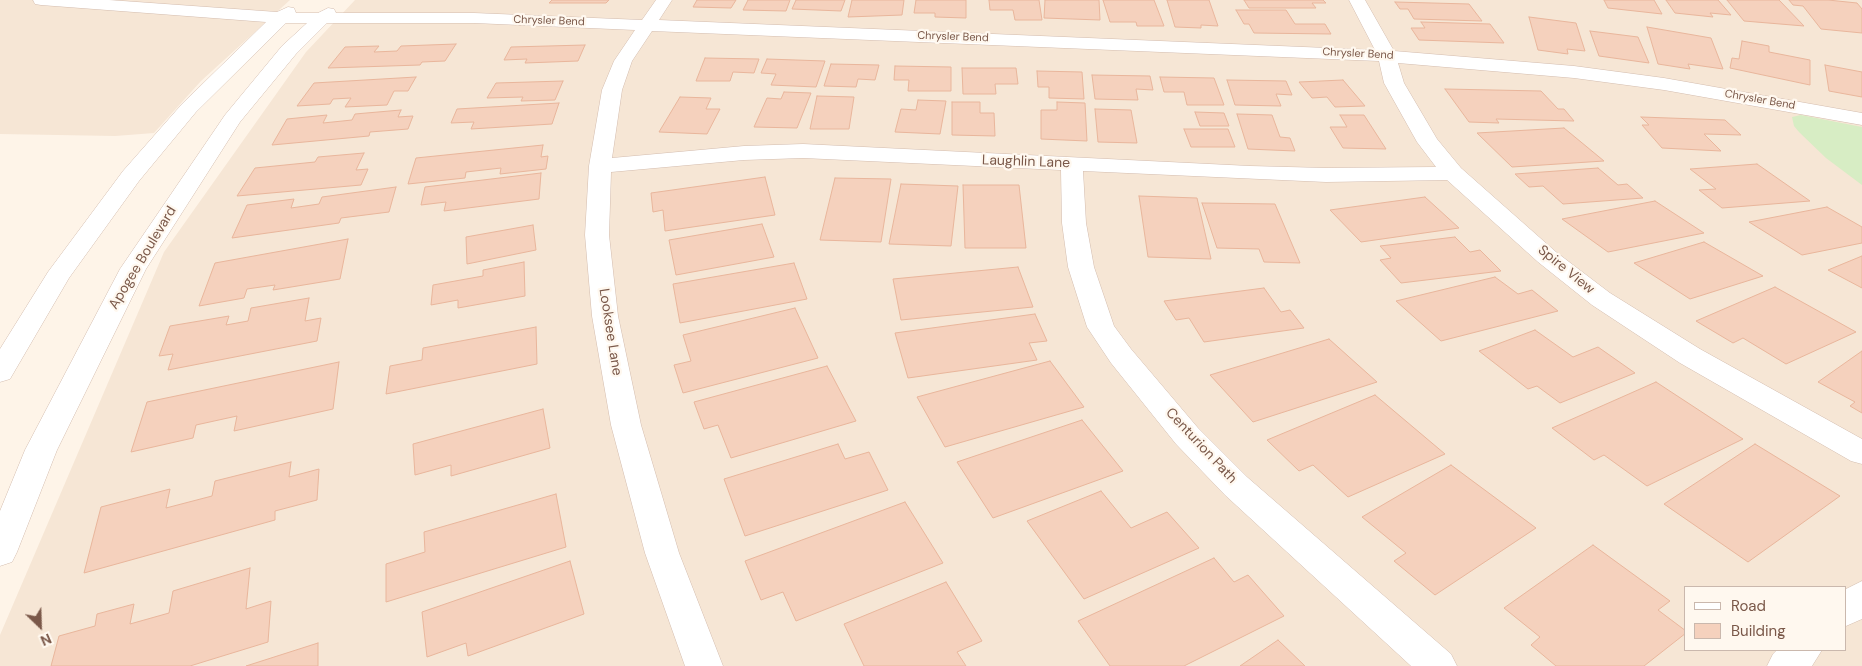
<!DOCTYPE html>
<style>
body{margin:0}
#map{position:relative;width:1862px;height:666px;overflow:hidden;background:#fef4e8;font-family:"DM Sans",sans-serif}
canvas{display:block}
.legend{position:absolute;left:1684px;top:586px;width:162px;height:65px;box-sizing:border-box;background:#fff8ef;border:1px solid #cab8ad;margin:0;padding:6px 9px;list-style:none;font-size:15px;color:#7a5849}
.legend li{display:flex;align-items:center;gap:10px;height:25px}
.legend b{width:25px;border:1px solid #cab8ad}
.north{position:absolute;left:15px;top:601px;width:50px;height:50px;-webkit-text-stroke:4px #fff8ef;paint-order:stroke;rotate:156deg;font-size:14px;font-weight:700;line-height:20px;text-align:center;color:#7a5849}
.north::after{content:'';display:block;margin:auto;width:18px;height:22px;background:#7a5849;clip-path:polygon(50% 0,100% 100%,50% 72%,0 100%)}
</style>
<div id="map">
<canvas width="1862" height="666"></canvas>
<ul class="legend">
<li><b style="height:6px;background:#fff"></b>Road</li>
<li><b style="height:14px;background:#f5d1bd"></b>Building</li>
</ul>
<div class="north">N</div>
</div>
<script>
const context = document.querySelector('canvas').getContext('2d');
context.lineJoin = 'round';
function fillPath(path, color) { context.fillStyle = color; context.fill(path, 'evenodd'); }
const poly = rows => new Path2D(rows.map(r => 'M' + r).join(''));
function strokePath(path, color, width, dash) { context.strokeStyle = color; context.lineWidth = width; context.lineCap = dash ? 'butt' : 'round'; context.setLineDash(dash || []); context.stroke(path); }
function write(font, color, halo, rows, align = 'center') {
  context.font = font + ' "DM Sans",sans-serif'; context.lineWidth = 4.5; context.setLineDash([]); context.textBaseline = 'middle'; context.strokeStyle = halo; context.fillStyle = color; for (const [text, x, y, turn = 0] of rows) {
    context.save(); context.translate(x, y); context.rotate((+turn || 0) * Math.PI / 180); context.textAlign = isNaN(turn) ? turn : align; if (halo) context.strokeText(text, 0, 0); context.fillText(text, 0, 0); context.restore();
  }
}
const residential = poly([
 [0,0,290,0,201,81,154,133,115,136,0,134],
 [355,0,1862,0,1862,666,0,666,0,635,164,252,306,52],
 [1686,587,1846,587,1846,650,1686,650]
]);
const green = poly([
 [1801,115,1862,127,1862,185,1826,158,1799,132,1794,126,1792,117]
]);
const building = poly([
 [552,0,609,0,606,3,549,3,552,0],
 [697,0,736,0,731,8,693,7,697,0],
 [748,0,790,0,786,11,743,10,748,0],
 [796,0,845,0,841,11,792,9,796,0],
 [852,0,904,0,902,15,848,17,852,0],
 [916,0,966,0,966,18,935,17,935,13,914,13,916,0],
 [989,0,1039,0,1042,20,1015,20,1013,10,990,10,989,0],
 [1045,0,1099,0,1100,20,1044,18,1045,0],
 [1103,0,1154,0,1164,26,1137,26,1136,22,1110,22,1103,0],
 [1167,0,1209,0,1218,26,1201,25,1201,28,1175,27,1167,0],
 [1244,0,1323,0,1326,3,1312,3,1316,8,1249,8,1244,0],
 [1604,0,1654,0,1662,14,1608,8,1604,0],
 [1666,0,1718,0,1731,15,1710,13,1713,17,1675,13,1666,0],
 [1727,0,1779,0,1804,26,1744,21,1727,0],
 [1789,0,1828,0,1857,3,1862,9,1862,33,1821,29,1803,6,1793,5,1789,0],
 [1395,2,1469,4,1482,21,1414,19,1408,9,1400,9,1395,2],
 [1236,10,1286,10,1295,24,1325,24,1331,34,1254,33,1249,24,1244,24,1236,10],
 [1529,17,1576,23,1585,51,1567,49,1568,54,1538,50,1529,17],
 [1421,22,1490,24,1504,43,1419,40,1411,28,1425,28,1421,22],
 [1647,27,1711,38,1723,69,1688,64,1690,69,1658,64,1647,27],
 [1590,31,1638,37,1649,63,1599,56,1590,31],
 [1742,41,1769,46,1769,52,1810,60,1810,85,1730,68,1732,58,1739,59,1742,41],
 [456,44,445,61,422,62,420,65,328,68,345,47,379,46,374,52,397,51,401,46,456,44],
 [585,45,578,61,525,63,527,59,504,60,511,47,585,45],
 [705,58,759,59,754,73,733,72,730,81,696,81,705,58],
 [767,59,825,61,816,87,771,85,776,74,761,73,767,59],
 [831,64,879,65,875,80,858,79,856,87,824,86,831,64],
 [1825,65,1862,72,1862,97,1829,91,1825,65],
 [895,66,951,67,951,91,908,91,909,80,894,80,895,66],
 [962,68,1016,68,1018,84,995,84,996,94,963,94,962,68],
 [1037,71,1082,72,1084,99,1049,98,1049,87,1038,87,1037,71],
 [1092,75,1150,76,1153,90,1136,89,1138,100,1095,99,1092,75],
 [416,77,408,91,394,91,387,105,345,107,351,98,333,99,330,104,297,106,314,83,416,77],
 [1160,77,1214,78,1224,105,1187,105,1184,92,1164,92,1160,77],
 [1227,80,1286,81,1292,95,1276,94,1281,106,1235,105,1227,80],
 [1343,80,1365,106,1335,107,1327,97,1312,98,1299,82,1343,80],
 [563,81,555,100,521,101,523,97,487,98,496,83,563,81],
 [1445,89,1541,91,1558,109,1564,109,1574,121,1496,119,1499,123,1469,122,1445,89],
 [784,92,811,93,797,128,754,127,767,98,781,99,784,92],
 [817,96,854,97,849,129,810,129,817,96],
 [680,97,711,98,706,109,720,109,707,134,659,132,680,97],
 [918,100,946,101,940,134,895,132,901,109,916,110,918,100],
 [952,102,980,102,980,113,994,113,995,136,952,135,952,102],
 [1057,102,1085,103,1087,141,1041,139,1041,110,1057,110,1057,102],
 [559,103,552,124,471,129,474,122,451,123,457,109,559,103],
 [1095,109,1131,110,1137,143,1098,142,1095,109],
 [401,110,398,117,413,116,408,129,370,132,369,136,272,145,287,119,327,115,323,123,352,120,355,114,401,110],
 [1195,112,1224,113,1229,126,1200,126,1195,112],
 [1237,114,1272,115,1280,137,1290,138,1295,151,1248,149,1237,114],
 [1340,115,1364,115,1386,149,1343,148,1330,127,1347,127,1340,115],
 [1641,117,1725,120,1741,135,1704,134,1721,151,1662,148,1642,125,1649,125,1641,117],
 [1564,128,1604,161,1512,167,1477,133,1564,128],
 [1184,129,1228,129,1235,147,1191,147,1184,129],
 [543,145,541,157,548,156,546,169,500,174,501,168,466,172,465,178,408,184,416,158,543,145],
 [364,153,356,170,368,169,361,185,237,196,255,168,315,162,318,157,364,153],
 [1757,164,1810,201,1722,208,1699,190,1716,189,1690,169,1757,164],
 [1598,168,1618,185,1627,184,1643,198,1563,204,1543,186,1529,187,1515,174,1598,168],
 [541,173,539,199,444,211,446,202,421,205,425,187,541,173],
 [765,177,775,215,665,231,663,210,653,212,651,193,765,177],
 [835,178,891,179,881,242,820,240,835,178],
 [901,184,958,186,951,246,889,244,901,184],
 [963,185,1019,185,1026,248,965,248,963,185],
 [396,187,389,212,341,218,339,223,232,238,247,205,294,199,291,208,319,204,322,197,396,187],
 [1139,196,1197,198,1211,259,1148,257,1139,196],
 [1425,197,1459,228,1361,242,1330,210,1425,197],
 [1655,201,1704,233,1608,252,1562,219,1655,201],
 [1202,203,1275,204,1300,263,1264,262,1259,249,1217,248,1202,203],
 [1827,207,1862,227,1862,243,1802,255,1749,222,1827,207],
 [762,224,774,257,676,275,669,240,762,224],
 [533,225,536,250,467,264,466,237,533,225],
 [1455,237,1470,252,1480,250,1501,271,1401,283,1380,260,1391,258,1380,246,1455,237],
 [348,239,340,279,273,290,275,285,247,289,244,298,199,306,215,263,348,239],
 [1704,242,1763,276,1690,299,1634,263,1704,242],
 [1862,256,1862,288,1828,270,1862,256],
 [524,262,525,296,458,308,458,300,431,305,433,285,483,276,483,270,524,262],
 [794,263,807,299,680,323,673,284,794,263],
 [1018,267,1033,307,901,320,893,279,1018,267],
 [1495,277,1518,294,1532,290,1558,311,1441,341,1396,301,1495,277],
 [1775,287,1856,332,1786,364,1743,338,1733,343,1696,321,1775,287],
 [1264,288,1281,312,1290,310,1304,328,1204,342,1189,318,1176,320,1164,301,1264,288],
 [309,298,305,321,321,318,317,341,168,370,173,354,159,356,170,326,229,316,226,325,248,321,251,308,309,298],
 [795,308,818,358,683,393,674,365,691,361,683,335,795,308],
 [1035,314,1047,341,1029,343,1037,360,908,378,895,333,1035,314],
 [536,327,537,364,386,394,390,366,422,360,423,348,536,327],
 [1535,330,1573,357,1598,347,1635,373,1560,403,1537,386,1528,389,1479,351,1535,330],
 [1329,339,1377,382,1253,422,1210,375,1329,339],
 [1862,351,1862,413,1850,406,1855,402,1818,382,1862,351],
 [1050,361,1084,407,945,447,917,397,1050,361],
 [339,362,333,409,234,431,237,416,196,425,193,438,131,452,147,402,339,362],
 [827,366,856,421,731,458,718,425,704,429,694,402,827,366],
 [1656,382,1743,439,1647,486,1604,455,1594,460,1552,428,1656,382],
 [1375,395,1445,454,1348,497,1313,465,1299,471,1267,440,1375,395],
 [543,409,550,448,451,476,451,465,415,475,413,444,543,409],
 [1082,420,1123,471,993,518,957,462,1082,420],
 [838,444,845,459,869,452,888,490,745,536,724,479,838,444],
 [1755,444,1840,496,1748,562,1664,504,1755,444],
 [291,462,289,477,319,469,317,500,275,511,275,520,84,573,101,507,170,489,166,508,212,496,215,481,291,462],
 [1451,465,1536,528,1435,595,1394,561,1406,553,1362,517,1451,465],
 [1101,491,1131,528,1167,512,1199,548,1084,599,1027,521,1101,491],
 [556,494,566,547,386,602,386,564,425,552,424,532,556,494],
 [905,502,943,563,796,621,783,592,761,600,745,561,905,502],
 [1593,545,1670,601,1658,610,1686,631,1686,633,1644,666,1556,666,1531,645,1540,637,1504,608,1593,545],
 [1214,558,1234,582,1248,575,1284,616,1184,666,1110,666,1078,621,1214,558],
 [570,561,584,614,468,656,466,643,427,657,422,612,570,561],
 [250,568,246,609,271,601,268,642,190,666,51,666,59,636,95,626,97,614,134,604,130,624,169,613,173,591,250,568],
 [946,582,982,641,957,652,966,666,864,666,844,624,946,582],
 [1278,640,1305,666,1240,666,1278,640],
 [318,643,318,666,246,666,318,643]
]);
const minor = poly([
 [33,0,109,0,277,12,288,7,294,8,296,13,318,13,328,8,334,9,336,13,474,13,642,20,656,0,672,0,659,20,1375,50,1349,0,1365,0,1394,51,1574,66,1664,78,1862,113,1862,125,1664,90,1574,78,1398,63,1404,83,1437,139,1461,168,1556,252,1610,293,1700,349,1862,439,1862,464,1851,461,1680,363,1592,305,1538,262,1447,180,1326,182,1083,171,1086,223,1094,267,1114,326,1131,349,1198,428,1247,477,1451,654,1457,666,1411,666,1225,495,1176,444,1111,363,1087,327,1068,267,1062,223,1061,170,803,158,744,160,611,172,609,235,618,316,641,425,679,553,723,666,685,666,645,553,611,425,592,316,585,235,589,166,602,90,614,61,635,30,474,23,327,23,296,54,240,122,146,269,57,450,17,552,12,562,0,566,0,511,25,450,120,269,225,115,282,46,307,23,286,23,196,112,139,181,69,278,10,379,0,382,0,349,48,272,123,171,182,104,266,22,41,5,35,4,33,0],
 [652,31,1379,61,1384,83,1417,142,1436,167,1326,168,1250,166,803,144,744,146,612,158,622,90,632,61,652,31],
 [1862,581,1862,619,1846,626,1846,589,1862,581],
 [1777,650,1822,650,1812,666,1767,666,1773,654,1777,650]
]);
const farStreetnames = [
 ["Chrysler Bend",549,21,2],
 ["Chrysler Bend",953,37,2],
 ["Chrysler Bend",1358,54,3],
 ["Chrysler Bend",1760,100,10]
];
const streetNames = [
 ["Laughlin Lane",1026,162,2],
 ["Apogee Boulevard",143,258,-59],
 ["Spire View",1566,270,39],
 ["Looksee Lane",610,332,81],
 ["Centurion Path",1201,446,47]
];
fillPath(residential, '#f6e6d5');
fillPath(green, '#d7edc4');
fillPath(building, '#f5d1bd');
strokePath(building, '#e9b69c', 1);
strokePath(minor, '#d4bdaf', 1);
fillPath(minor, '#fff');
write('11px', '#7a5849', '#fff8ef', farStreetnames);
write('14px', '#7a5849', '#fff8ef', streetNames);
</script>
